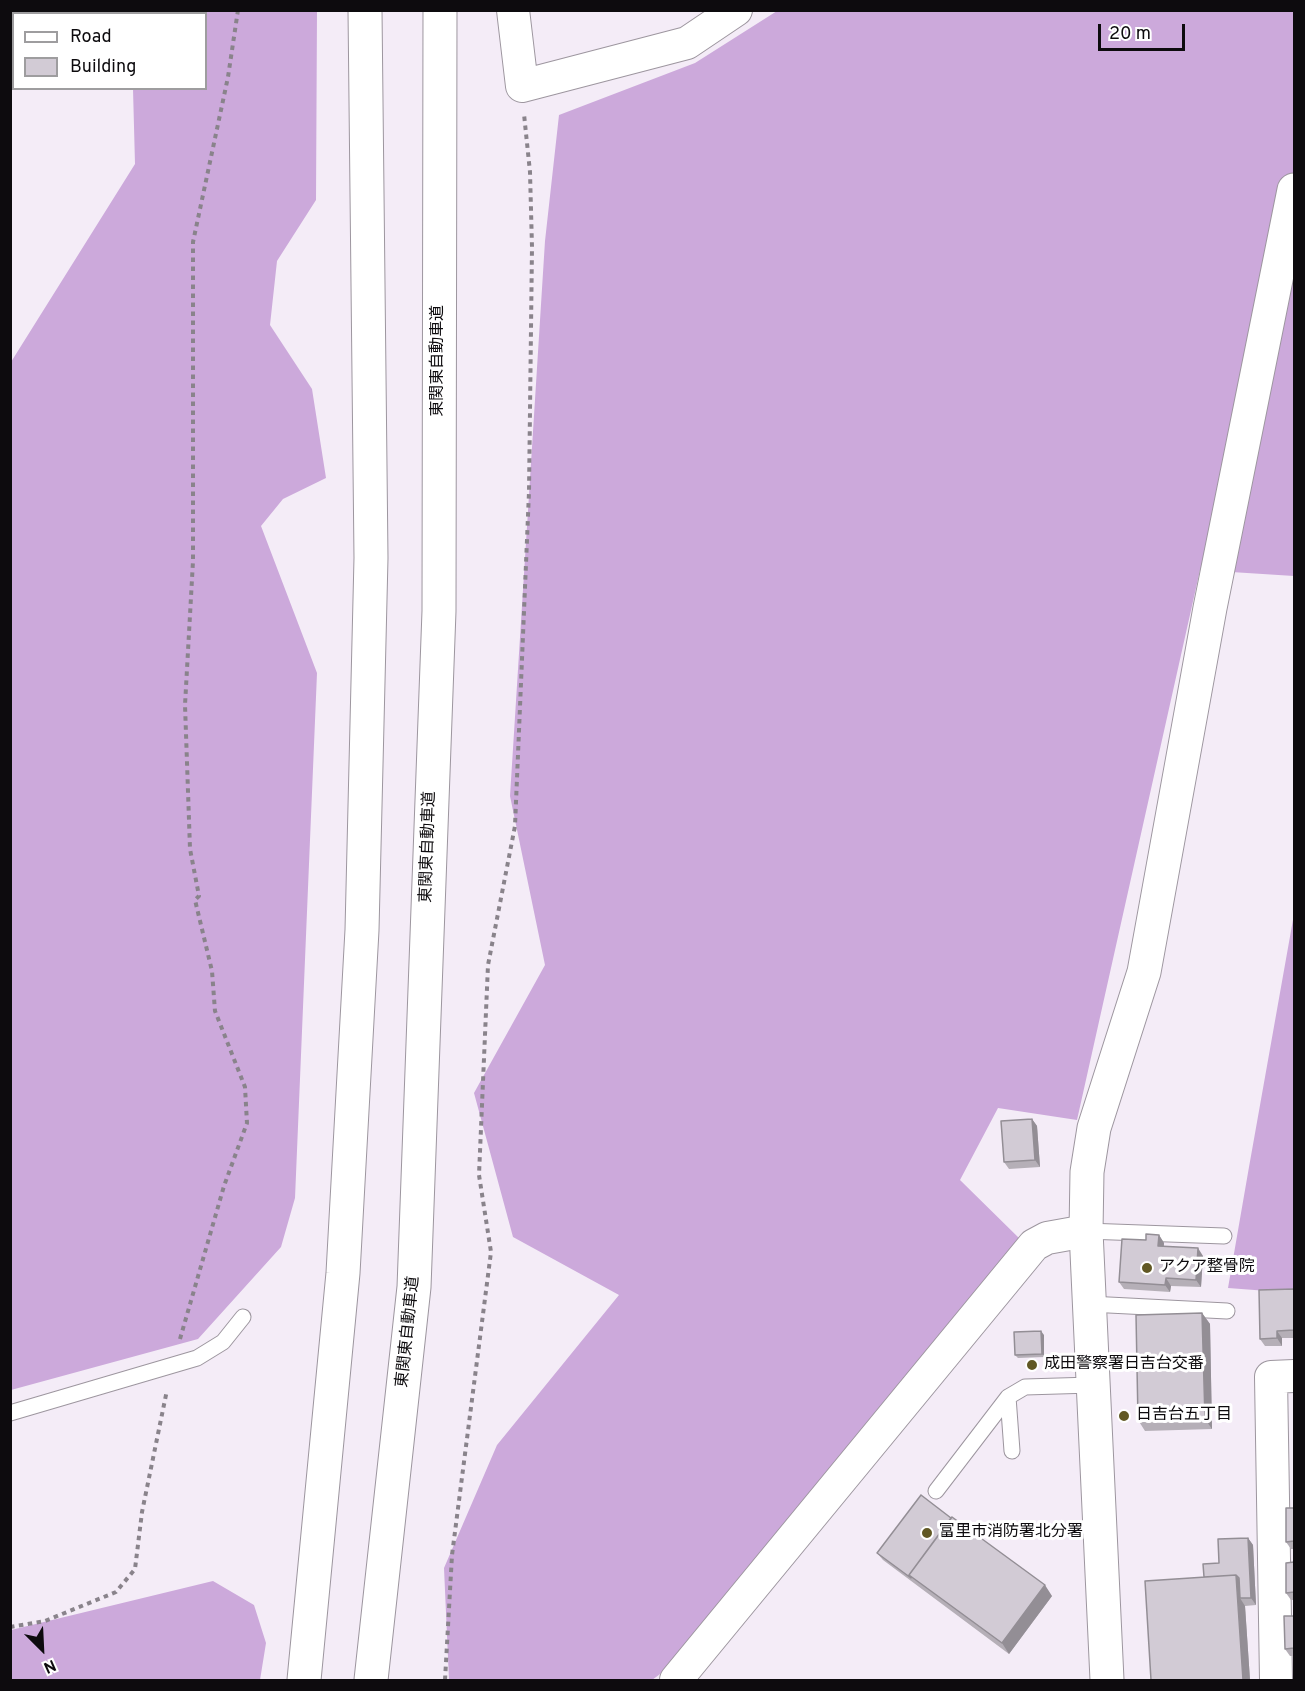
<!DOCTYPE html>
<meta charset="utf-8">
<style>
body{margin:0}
#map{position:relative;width:1305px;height:1691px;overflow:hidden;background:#f4ecf7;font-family:Overpass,sans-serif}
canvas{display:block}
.frame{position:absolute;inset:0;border:12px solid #0d0b0e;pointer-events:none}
.legend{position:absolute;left:12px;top:12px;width:195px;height:78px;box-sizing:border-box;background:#fff;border:2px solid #9e9d9f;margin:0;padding:8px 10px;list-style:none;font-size:18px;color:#0d0b0e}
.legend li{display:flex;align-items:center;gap:12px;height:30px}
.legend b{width:30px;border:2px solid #9e9d9f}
.north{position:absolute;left:12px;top:1619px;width:60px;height:60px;-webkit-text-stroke:4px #fff;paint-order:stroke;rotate:156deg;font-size:16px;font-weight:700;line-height:24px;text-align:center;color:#0d0b0e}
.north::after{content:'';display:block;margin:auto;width:21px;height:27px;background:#0d0b0e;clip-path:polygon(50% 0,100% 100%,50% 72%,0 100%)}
.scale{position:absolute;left:1098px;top:24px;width:87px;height:27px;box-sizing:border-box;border:3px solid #0d0b0e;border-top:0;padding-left:8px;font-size:18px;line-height:21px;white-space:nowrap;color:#0d0b0e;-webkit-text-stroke:4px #fff;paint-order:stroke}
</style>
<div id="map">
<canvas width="1305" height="1691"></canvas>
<div class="frame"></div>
<ul class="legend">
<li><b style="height:8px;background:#fff"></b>Road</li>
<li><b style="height:16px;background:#d2cbd5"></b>Building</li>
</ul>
<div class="north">N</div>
<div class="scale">20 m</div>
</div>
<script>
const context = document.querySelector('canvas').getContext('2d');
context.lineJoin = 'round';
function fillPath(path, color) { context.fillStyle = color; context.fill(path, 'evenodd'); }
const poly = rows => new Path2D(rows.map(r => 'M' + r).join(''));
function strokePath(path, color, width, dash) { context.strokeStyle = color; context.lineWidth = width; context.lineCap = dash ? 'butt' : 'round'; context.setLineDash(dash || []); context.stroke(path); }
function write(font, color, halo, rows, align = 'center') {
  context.font = font + ' Overpass,"Noto Sans JP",sans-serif'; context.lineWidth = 6; context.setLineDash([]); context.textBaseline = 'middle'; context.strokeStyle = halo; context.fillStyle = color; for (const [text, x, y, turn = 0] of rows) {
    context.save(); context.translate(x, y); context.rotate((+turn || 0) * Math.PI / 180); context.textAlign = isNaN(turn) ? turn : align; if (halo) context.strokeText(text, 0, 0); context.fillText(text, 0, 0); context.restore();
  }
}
const forest = poly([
 [131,11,317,11,316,200,277,261,270,325,312,389,326,478,283,499,261,526,317,673,295,1198,281,1247,198,1339,11,1390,11,362,135,164,133,89,206,88,206,14,131,14],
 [777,11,1294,11,1294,576,1200,570,1077,1120,998,1108,960,1180,1021,1240,690,1652,652,1680,449,1680,444,1568,497,1445,619,1295,513,1237,474,1093,545,965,510,796,545,241,559,115,695,63],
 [1294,914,1294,1293,1228,1288,1249,1167],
 [213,1581,254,1605,266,1643,260,1680,11,1680,11,1630]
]);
const path = poly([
 [180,1339,224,1186,247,1123,245,1087,215,1011,212,971,195,900,199,896,190,849,185,705,193,561,193,242,228,77,238,10],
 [10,1627,45,1621,116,1592,135,1569,142,1512,167,1390],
 [445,1680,452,1555,491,1252,479,1175,488,965,515,826,529,492,532,247,530,172,524,114]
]);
const service = poly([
 [1086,1231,1224,1236],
 [1089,1304,1227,1311],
 [1008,1397,1012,1451],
 [10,1413,197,1358,223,1342,243,1317],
 [936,1491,1008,1397,1025,1387,1092,1385]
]);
const minor = poly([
 [513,10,522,86,687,43,736,10],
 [676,1680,1034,1245,1047,1238,1086,1231],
 [1276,1680,1271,1377,1294,1376]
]);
const tertiary = poly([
 [1107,1680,1086,1231,1087,1172,1094,1128,1144,972,1210,608,1294,190]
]);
const motorway = poly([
 [304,1680,343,1273,362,930,371,558,365,10],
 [371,1680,414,1287,439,611,440,10]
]);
const wall = poly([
 [1032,1119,1037,1126,1040,1167,1009,1169,1004,1162],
 [1159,1235,1164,1243,1164,1246,1203,1256,1201,1287,1171,1286,1170,1292,1124,1289,1119,1282,1146,1240],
 [1294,1290,1294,1338,1282,1338,1282,1346,1265,1346,1260,1339],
 [1202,1313,1210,1324,1212,1429,1145,1431,1138,1420],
 [1044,1335,1044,1357,1018,1358,1015,1355],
 [1294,1508,1294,1549,1291,1549,1286,1542],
 [1248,1538,1253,1545,1256,1605,1245,1606,1250,1680,1151,1680,1204,1577],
 [877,1553,1052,1596,1009,1654,883,1560],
 [1294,1562,1294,1600,1291,1600,1286,1593],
 [1294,1616,1294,1656,1290,1656,1285,1649]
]);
const shadedWall = poly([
 [1032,1119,1037,1126,1040,1167,1035,1160],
 [1159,1235,1164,1243,1163,1253,1158,1246],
 [1198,1248,1203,1256,1201,1287,1196,1280],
 [1166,1278,1171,1286,1170,1292,1165,1285],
 [1202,1313,1210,1324,1212,1429,1205,1419],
 [1041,1331,1044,1335,1044,1357,1042,1354],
 [1277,1331,1282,1338,1282,1346,1277,1338],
 [1248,1538,1253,1545,1256,1605,1251,1598],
 [1236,1575,1244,1586,1240,1598,1245,1606,1250,1680,1243,1680],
 [1045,1585,1052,1596,1009,1654,1002,1643]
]);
const building = poly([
 [1032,1119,1035,1160,1004,1162,1001,1121,1032,1119],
 [1146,1234,1159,1235,1158,1246,1198,1248,1196,1280,1166,1278,1165,1285,1119,1282,1122,1239,1146,1240,1146,1234],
 [1294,1289,1294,1330,1277,1331,1277,1338,1260,1339,1259,1290,1294,1289],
 [1202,1313,1205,1419,1138,1420,1136,1315,1202,1313],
 [1041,1331,1042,1354,1015,1355,1014,1332,1041,1331],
 [921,1495,951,1518,909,1575,911,1578,877,1553,921,1495],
 [1286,1508,1294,1508,1294,1541,1286,1542,1286,1508],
 [952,1517,1045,1585,1002,1643,909,1575,952,1517],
 [1248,1538,1251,1598,1240,1598,1239,1578,1236,1575,1204,1577,1203,1564,1219,1563,1218,1539,1248,1538],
 [1294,1562,1294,1592,1286,1593,1286,1563,1294,1562],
 [1236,1575,1243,1680,1151,1680,1145,1581,1236,1575],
 [1284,1616,1294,1616,1294,1648,1285,1649,1284,1616]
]);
const markers = [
 [1147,1268,6,"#615824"],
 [1032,1365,6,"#615824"],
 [1124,1416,6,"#615824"],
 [927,1533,6,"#615824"]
];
const streetNames = [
 ["東関東自動車道",439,361,-90],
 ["東関東自動車道",429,847,-88],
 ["東関東自動車道",409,1332,-84]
];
const poiNames = [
 ["アクア整骨院",1159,1268],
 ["成田警察署日吉台交番",1044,1365],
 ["日吉台五丁目",1136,1416],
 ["富里市消防署北分署",939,1533]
];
fillPath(forest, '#cca9db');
strokePath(service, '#9d969f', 17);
strokePath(minor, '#9d969f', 34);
strokePath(tertiary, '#9d969f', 35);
strokePath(motorway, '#9d969f', 35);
strokePath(path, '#89838b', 4, [4.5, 4.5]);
strokePath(service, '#fff', 15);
strokePath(minor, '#fff', 32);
strokePath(tertiary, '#fff', 33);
strokePath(motorway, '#fff', 33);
fillPath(wall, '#b5afb7');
fillPath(shadedWall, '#938e95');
fillPath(building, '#d2cbd5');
strokePath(building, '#938e95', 1.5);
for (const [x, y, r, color] of markers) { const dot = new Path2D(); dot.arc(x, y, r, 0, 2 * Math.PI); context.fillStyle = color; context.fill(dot); strokePath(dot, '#fff', 2); }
write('16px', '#0d0b0e', '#fff', streetNames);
write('16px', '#0d0b0e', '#fff', poiNames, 'left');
</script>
